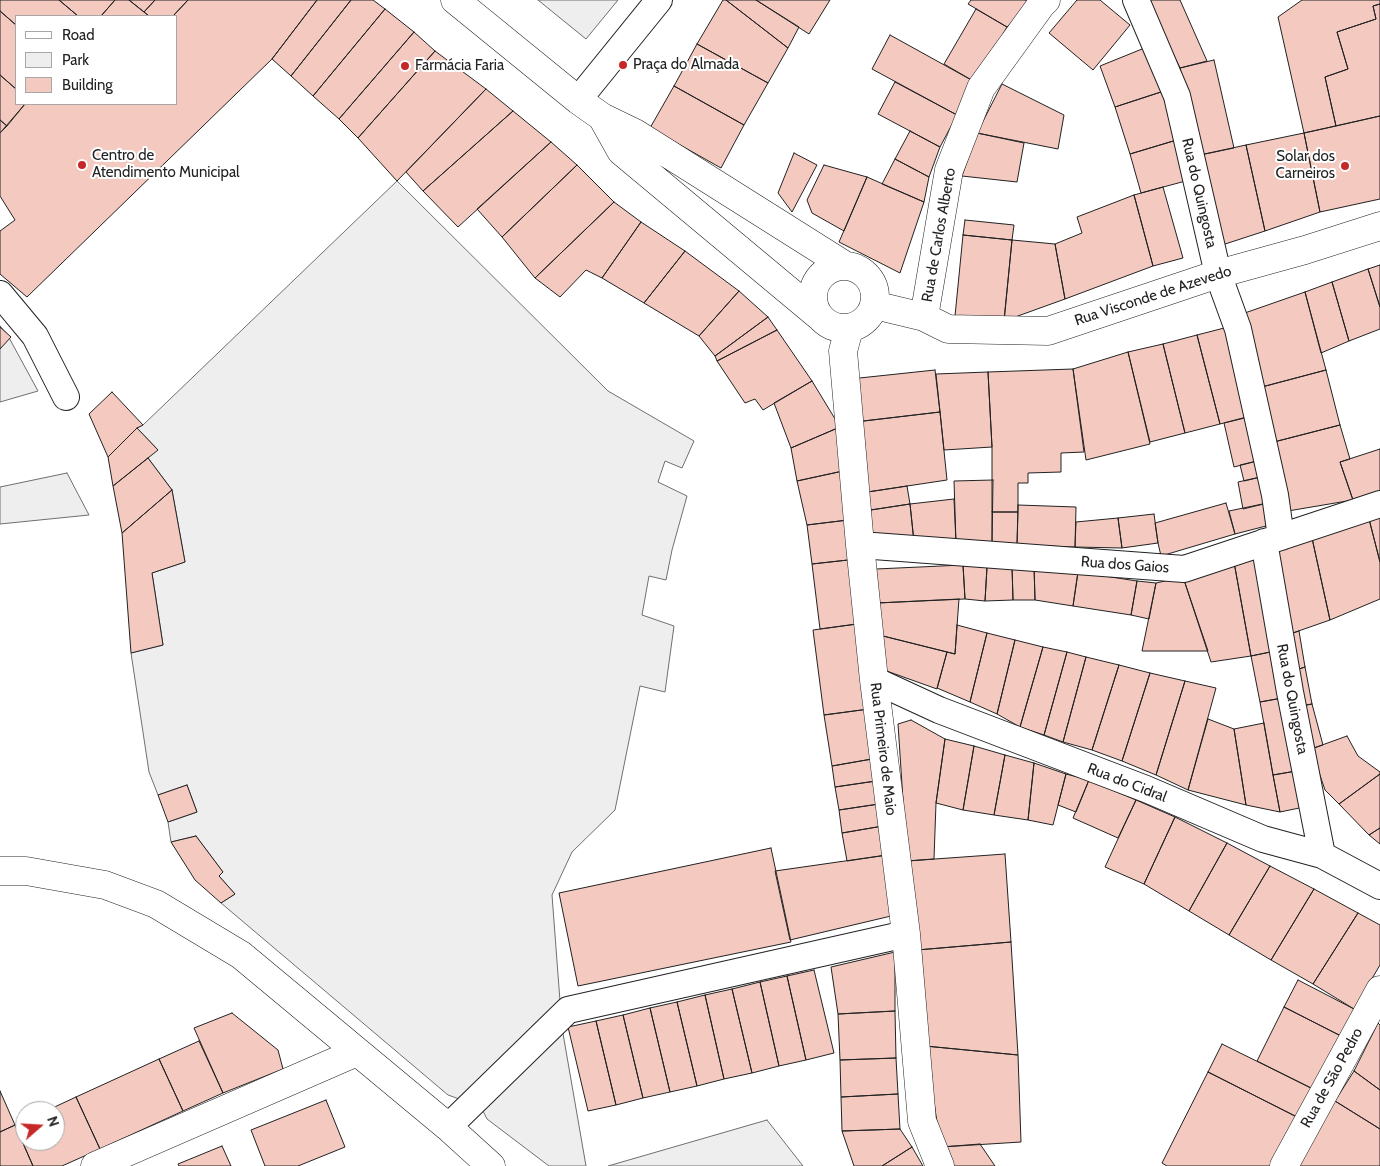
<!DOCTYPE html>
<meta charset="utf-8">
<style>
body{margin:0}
#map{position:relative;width:1380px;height:1166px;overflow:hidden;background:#fff;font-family:Cabin,sans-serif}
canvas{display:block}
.legend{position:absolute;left:15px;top:15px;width:162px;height:90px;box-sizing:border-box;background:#fff;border:1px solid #a7a7a7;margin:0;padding:6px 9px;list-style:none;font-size:15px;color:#222}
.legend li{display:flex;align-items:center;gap:10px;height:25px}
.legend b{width:25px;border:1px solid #a7a7a7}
.north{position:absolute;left:15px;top:1101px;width:50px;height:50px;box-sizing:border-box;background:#fff;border:1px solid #a7a7a7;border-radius:50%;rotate:71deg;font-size:14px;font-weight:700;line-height:20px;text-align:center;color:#222}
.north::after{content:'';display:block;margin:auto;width:18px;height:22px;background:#c62828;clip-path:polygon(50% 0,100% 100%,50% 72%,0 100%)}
</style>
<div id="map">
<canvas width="1380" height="1166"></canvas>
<ul class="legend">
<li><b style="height:6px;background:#fff"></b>Road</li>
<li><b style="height:14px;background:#eee"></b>Park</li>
<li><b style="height:14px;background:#f3c9c0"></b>Building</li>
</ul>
<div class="north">N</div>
</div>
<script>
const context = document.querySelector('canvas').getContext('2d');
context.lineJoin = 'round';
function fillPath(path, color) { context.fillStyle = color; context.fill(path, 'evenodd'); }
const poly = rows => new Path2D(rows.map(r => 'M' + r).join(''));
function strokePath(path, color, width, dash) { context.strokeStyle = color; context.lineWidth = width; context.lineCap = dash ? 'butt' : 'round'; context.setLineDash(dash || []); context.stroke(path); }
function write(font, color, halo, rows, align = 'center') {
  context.font = font + ' Cabin,sans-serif'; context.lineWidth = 4; context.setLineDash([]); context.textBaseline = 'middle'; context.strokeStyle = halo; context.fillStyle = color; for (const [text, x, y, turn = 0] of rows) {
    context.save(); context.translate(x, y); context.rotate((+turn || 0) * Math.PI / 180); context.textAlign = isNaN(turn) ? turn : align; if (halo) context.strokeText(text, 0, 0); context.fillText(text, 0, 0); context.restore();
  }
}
const green = poly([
 [538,0,618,0,586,39,538,0],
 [397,181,608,391,694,441,682,468,665,461,658,482,687,496,672,550,666,580,649,576,642,615,674,626,665,692,640,686,615,810,572,852,552,895,560,1001,462,1100,448,1095,221,903,235,894,219,876,223,872,196,836,171,842,168,822,197,812,187,785,158,795,149,772,131,653,163,645,152,573,185,562,172,490,148,458,157,449,137,428,143,425,397,181],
 [0,326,7,334,38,391,0,402,0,326],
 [67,473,89,515,0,524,0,487,67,473],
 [561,1022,586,1166,549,1166,487,1119,483,1111,561,1022],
 [767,1120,803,1166,608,1166,767,1120]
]);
const building = poly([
 [0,0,59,0,78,16,16,16,16,25,0,11,0,0],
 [59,0,115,0,101,16,78,16,59,0],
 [115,0,129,0,149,16,101,16,115,0],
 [129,0,155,0,144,12,129,0],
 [155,0,188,0,173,16,149,16,144,12,155,0],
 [188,0,317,0,272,59,27,297,0,274,0,231,15,220,0,196,0,133,25,104,176,104,176,16,173,16,188,0],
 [317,0,351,0,291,76,272,59,317,0],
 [351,0,373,0,385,9,313,96,291,76,351,0],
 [723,0,726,0,788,48,768,83,697,44,723,0],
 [726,0,756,0,799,27,788,48,726,0],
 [756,0,830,0,809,34,756,0],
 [971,0,1025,0,1030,3,1007,27,968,4,971,0],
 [1077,0,1100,0,1130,25,1093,70,1049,33,1077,0],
 [1147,0,1180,0,1207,61,1180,68,1147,0],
 [1302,0,1380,0,1380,4,1373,6,1376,19,1337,32,1348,69,1325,77,1336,126,1304,133,1278,17,1302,0],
 [1380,4,1380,116,1336,126,1325,77,1348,69,1337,32,1376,19,1373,6,1380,4],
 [385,9,414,32,339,119,313,96,385,9],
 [976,9,1007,27,975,82,944,64,976,9],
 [0,11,16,25,16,89,0,75,0,11],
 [414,32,435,51,358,138,339,119,414,32],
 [890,35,975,82,957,115,872,69,890,35],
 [697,44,768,83,744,125,674,86,697,44],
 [1147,47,1164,91,1115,107,1100,66,1147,47],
 [435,51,486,89,397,181,358,138,435,51],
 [1214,60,1234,148,1200,155,1180,68,1214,60],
 [0,75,16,89,16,104,25,104,7,126,0,120,0,75],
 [895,82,957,115,940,147,878,114,895,82],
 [1002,84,1064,115,1058,149,977,133,1002,84],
 [674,86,744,125,721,168,650,128,674,86],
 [486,89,513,111,423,191,406,172,486,89],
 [1164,91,1180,139,1130,154,1115,107,1164,91],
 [513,111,551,142,458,227,423,191,513,111],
 [1380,116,1380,199,1320,212,1304,133,1380,116],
 [0,120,7,126,0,133,0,120],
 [910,131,940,147,929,177,895,159,910,131],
 [977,133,1024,143,1017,182,962,176,977,133],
 [1304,133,1320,212,1265,231,1246,145,1304,133],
 [1180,139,1193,179,1141,193,1130,154,1180,139],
 [551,142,577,165,502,237,477,209,551,142],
 [1246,145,1265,231,1219,246,1200,155,1246,145],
 [794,153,817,165,792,212,778,193,794,153],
 [895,159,929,177,924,202,882,184,895,159],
 [577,165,614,202,535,278,502,237,577,165],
 [824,165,867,177,844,231,812,213,807,200,824,165],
 [867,177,924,202,900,273,839,242,867,177],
 [1163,187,1183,258,1153,266,1134,195,1163,187],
 [1134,195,1153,266,1065,299,1055,244,1082,233,1077,217,1134,195],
 [614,202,641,222,602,278,586,270,560,297,535,278,614,202],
 [965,220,1014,225,1012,240,963,235,965,220],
 [641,222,685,251,644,303,602,278,641,222],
 [963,235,1012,240,1004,321,955,316,963,235],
 [1012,240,1055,244,1065,299,1004,321,1012,240],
 [685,251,739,291,699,336,644,303,685,251],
 [1380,265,1380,307,1368,269,1380,265],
 [1368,269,1380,307,1380,329,1349,341,1332,282,1368,269],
 [1332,282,1349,341,1321,353,1305,292,1332,282],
 [739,291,768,317,715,356,699,336,739,291],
 [1305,292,1326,370,1258,388,1239,315,1305,292],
 [768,317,777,330,717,361,715,356,768,317],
 [1232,326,1254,415,1220,424,1197,335,1232,326],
 [0,327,11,337,0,349,0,327],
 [777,330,812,381,763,410,755,399,745,403,717,361,777,330],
 [1197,335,1220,424,1185,433,1163,344,1197,335],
 [1163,344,1185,433,1150,442,1128,352,1163,344],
 [1128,352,1150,444,1086,460,1073,369,1128,352],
 [1073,369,1084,452,1061,453,1061,472,1028,473,1028,483,1018,483,1018,512,992,512,992,447,988,372,1073,369],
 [935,370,940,412,855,422,850,379,935,370],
 [1326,370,1340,425,1270,443,1258,388,1326,370],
 [988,372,992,447,944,450,936,374,988,372],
 [812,381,840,427,791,448,774,403,812,381],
 [112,392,143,425,137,428,108,457,89,414,112,392],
 [940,412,947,480,861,493,855,422,940,412],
 [1253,416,1261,460,1234,467,1224,423,1253,416],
 [1340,425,1350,459,1340,462,1353,500,1282,512,1270,443,1340,425],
 [840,427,843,471,797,481,791,448,840,427],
 [137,428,158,450,113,486,108,457,137,428],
 [1380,449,1380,494,1354,503,1340,462,1380,449],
 [148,458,172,490,122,533,113,486,148,458],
 [1261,460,1265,476,1244,481,1240,465,1261,460],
 [843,471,848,520,807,525,797,481,843,471],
 [1265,476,1272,502,1243,509,1238,482,1265,476],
 [993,480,992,545,956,543,954,481,993,480],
 [907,486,910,504,864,511,861,493,907,486],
 [172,490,185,562,152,573,163,645,131,653,122,533,172,490],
 [954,499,956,543,914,542,910,504,954,499],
 [1272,502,1273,522,1266,526,1235,534,1229,511,1272,502],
 [1226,503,1235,534,1161,556,1158,543,1155,523,1226,503],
 [910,504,914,542,866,537,864,511,910,504],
 [1018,505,1076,507,1075,547,1017,545,1018,505],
 [992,512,1018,512,1017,545,992,545,992,512],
 [1154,514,1158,543,1122,548,1118,518,1154,514],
 [1380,515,1380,562,1369,519,1380,515],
 [1118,518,1122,548,1075,547,1076,522,1118,518],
 [1369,519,1380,562,1380,599,1330,620,1312,538,1369,519],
 [848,520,848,560,812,564,807,525,848,520],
 [1312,538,1330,620,1287,635,1272,550,1312,538],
 [1263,557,1280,650,1251,656,1234,562,1263,557],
 [848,560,857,624,820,629,812,564,848,560],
 [1234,562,1251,656,1211,662,1183,577,1234,562],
 [963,565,965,599,877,603,876,569,963,565],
 [963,565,987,567,985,601,965,599,963,565],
 [1034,565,1035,600,1013,600,1012,566,1034,565],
 [1034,565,1078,572,1073,606,1035,600,1034,565],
 [1012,566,1013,600,985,601,987,567,1012,566],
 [1078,572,1137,581,1131,615,1073,606,1078,572],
 [1183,577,1208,651,1142,651,1156,583,1183,577],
 [1137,581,1156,583,1149,619,1131,615,1137,581],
 [959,599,955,654,879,635,877,603,959,599],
 [857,624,869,709,824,715,813,630,857,624],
 [957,625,987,633,970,702,937,688,947,652,955,654,957,625],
 [1299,631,1305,667,1293,671,1287,635,1299,631],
 [987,633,1015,640,997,714,970,702,987,633],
 [879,635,947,652,937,689,881,669,879,635],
 [1015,640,1043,647,1020,727,997,714,1015,640],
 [1043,647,1067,652,1044,735,1020,727,1043,647],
 [1280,650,1288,697,1260,702,1251,656,1280,650],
 [1067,652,1086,657,1063,742,1044,735,1067,652],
 [1086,657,1119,665,1092,750,1063,742,1086,657],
 [1119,665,1150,673,1122,761,1092,750,1119,665],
 [1305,667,1312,704,1301,706,1293,671,1305,667],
 [1150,673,1185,681,1156,775,1122,761,1150,673],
 [1185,681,1216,688,1188,790,1156,775,1185,681],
 [1288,697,1302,770,1273,775,1260,702,1288,697],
 [1312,704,1323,745,1311,749,1301,706,1312,704],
 [869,709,872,759,832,766,824,715,869,709],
 [1208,719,1234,729,1246,805,1188,790,1208,719],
 [911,720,945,739,936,803,934,859,907,861,898,724,911,720],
 [1264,723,1273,775,1280,812,1246,805,1234,729,1264,723],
 [1347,736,1358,756,1380,772,1380,774,1339,804,1325,790,1311,749,1347,736],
 [945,739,974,746,963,810,936,803,945,739],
 [974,746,1005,755,994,815,963,810,974,746],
 [1005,755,1034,763,1028,820,994,815,1005,755],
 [872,759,876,781,835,787,832,766,872,759],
 [1034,763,1066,774,1053,825,1028,820,1034,763],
 [1302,770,1309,806,1280,812,1273,775,1302,770],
 [1066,774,1089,780,1076,812,1058,805,1066,774],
 [1380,774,1380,828,1369,835,1339,804,1380,774],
 [1089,780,1136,800,1118,838,1073,818,1089,780],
 [876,781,879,804,839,810,835,787,876,781],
 [187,785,197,812,168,822,158,795,187,785],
 [1136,800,1175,817,1144,884,1105,867,1136,800],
 [879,804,883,826,842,833,839,810,879,804],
 [1175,817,1227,843,1189,911,1144,884,1175,817],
 [883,826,887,855,847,861,842,833,883,826],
 [1380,828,1380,844,1369,835,1380,828],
 [196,836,223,872,219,876,235,894,221,903,195,880,171,842,196,836],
 [1227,843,1270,866,1229,935,1189,911,1227,843],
 [771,848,791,942,578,986,559,893,771,848],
 [1005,854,1011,942,917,950,907,861,1005,854],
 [887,855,891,916,790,940,775,871,887,855],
 [1270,866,1314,889,1271,960,1229,935,1270,866],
 [1314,889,1358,913,1313,984,1271,960,1314,889],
 [1358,913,1380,925,1380,965,1354,1009,1313,984,1358,913],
 [1011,942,1018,1055,925,1046,917,950,1011,942],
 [895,952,895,1011,838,1014,831,967,895,952],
 [814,970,834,1053,806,1060,787,976,814,970],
 [787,976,806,1060,779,1066,760,982,787,976],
 [1298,980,1354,1009,1341,1036,1284,1007,1298,980],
 [760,982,779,1066,752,1073,732,989,760,982],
 [732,989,752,1073,724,1079,705,995,732,989],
 [705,995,724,1079,697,1086,677,1002,705,995],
 [677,1002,697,1086,670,1092,650,1008,677,1002],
 [1284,1007,1341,1036,1313,1089,1257,1061,1284,1007],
 [650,1008,670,1092,643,1098,623,1015,650,1008],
 [895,1011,896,1058,840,1060,838,1014,895,1011],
 [232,1013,278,1050,283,1069,223,1093,194,1028,232,1013],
 [623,1015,643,1098,616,1105,596,1021,623,1015],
 [596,1021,616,1105,588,1111,568,1027,596,1021],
 [1378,1023,1380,1025,1380,1090,1354,1071,1378,1023],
 [199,1041,223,1093,183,1111,159,1059,199,1041],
 [1222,1044,1313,1089,1297,1117,1208,1072,1222,1044],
 [925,1046,1018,1055,1021,1142,941,1147,925,1046],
 [896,1058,898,1094,841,1097,840,1060,896,1058],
 [159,1059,183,1111,100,1149,76,1097,159,1059],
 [1354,1071,1380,1090,1380,1129,1335,1101,1354,1071],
 [1208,1072,1297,1117,1271,1166,1167,1166,1162,1163,1208,1072],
 [0,1091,15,1125,0,1132,0,1091],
 [898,1094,900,1129,842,1131,841,1097,898,1094],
 [76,1097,100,1149,62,1166,33,1166,15,1125,25,1120,25,1141,55,1141,55,1111,46,1111,76,1097],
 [326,1100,345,1147,298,1166,265,1166,251,1130,326,1100],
 [1335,1101,1380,1129,1380,1166,1297,1166,1335,1101],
 [15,1125,33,1166,0,1166,0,1132,15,1125],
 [900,1129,912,1147,882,1166,854,1166,842,1131,900,1129],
 [980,1144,995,1166,951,1166,941,1147,980,1144],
 [222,1146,231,1166,179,1166,178,1164,222,1146],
 [912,1147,923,1166,882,1166,912,1147]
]);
const pedestrian = poly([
 [1136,0,1177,96,1218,274,1238,329,1275,495,1281,537],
 [578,100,659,0],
 [0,294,35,336,66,397],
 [1264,542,1290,692,1322,855],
 [860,545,1184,569,1380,504],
 [874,680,939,710,1146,789,1263,839,1322,855,1380,886],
 [448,1127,568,1010,906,934]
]);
const minor = poly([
 [455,0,578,100,602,117,635,133,846,266],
 [602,117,621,151,819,316],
 '813 297a31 31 0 1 1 62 0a31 31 0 1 1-62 0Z',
 [874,305,924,317,948,329,1048,331,1218,274,1305,250,1380,226],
 [924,317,949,170,981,88,1041,5,1046,0],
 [849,329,843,351,860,545,874,680,906,934,922,1121,940,1166],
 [0,871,26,871,105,885,156,904,241,955,448,1127,491,1166],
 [95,1166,357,1052],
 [1284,1166,1380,990]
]);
const markers = [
 [623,65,5,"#c62828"],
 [405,66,5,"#c62828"],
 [82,165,5,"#c62828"],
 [1345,166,5,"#c62828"]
];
const poiNames = [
 ["Praça do Almada",633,65],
 ["Farmácia Faria",415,66],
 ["Centro de",92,156],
 ["Atendimento Municipal",92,173],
 ["Solar dos",1335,157,"right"],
 ["Carneiros",1335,174,"right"]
];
const streetNames = [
 ["Rua do Quingosta",1199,193,77],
 ["Rua de Carlos Alberto",939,235,-80],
 ["Rua Visconde de Azevedo",1153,296,-18],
 ["Rua dos Gaios",1125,565,4],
 ["Rua do Quingosta",1292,699,79],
 ["Rua Primeiro de Maio",883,749,83],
 ["Rua do Cidral",1127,783,21],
 ["Rua de São Pedro",1332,1078,-61]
];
fillPath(green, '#eee');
strokePath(green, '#6f6f6f', 1);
fillPath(building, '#f3c9c0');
strokePath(building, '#222', 1);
strokePath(pedestrian, '#222', 28);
strokePath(minor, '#222', 29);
strokePath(pedestrian, '#fff', 26);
strokePath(minor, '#fff', 28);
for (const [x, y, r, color] of markers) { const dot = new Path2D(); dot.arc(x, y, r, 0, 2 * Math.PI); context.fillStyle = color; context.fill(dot); strokePath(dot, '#fff', 2); }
write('15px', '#222', '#fff', poiNames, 'left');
write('15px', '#222', '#fff', streetNames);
</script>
